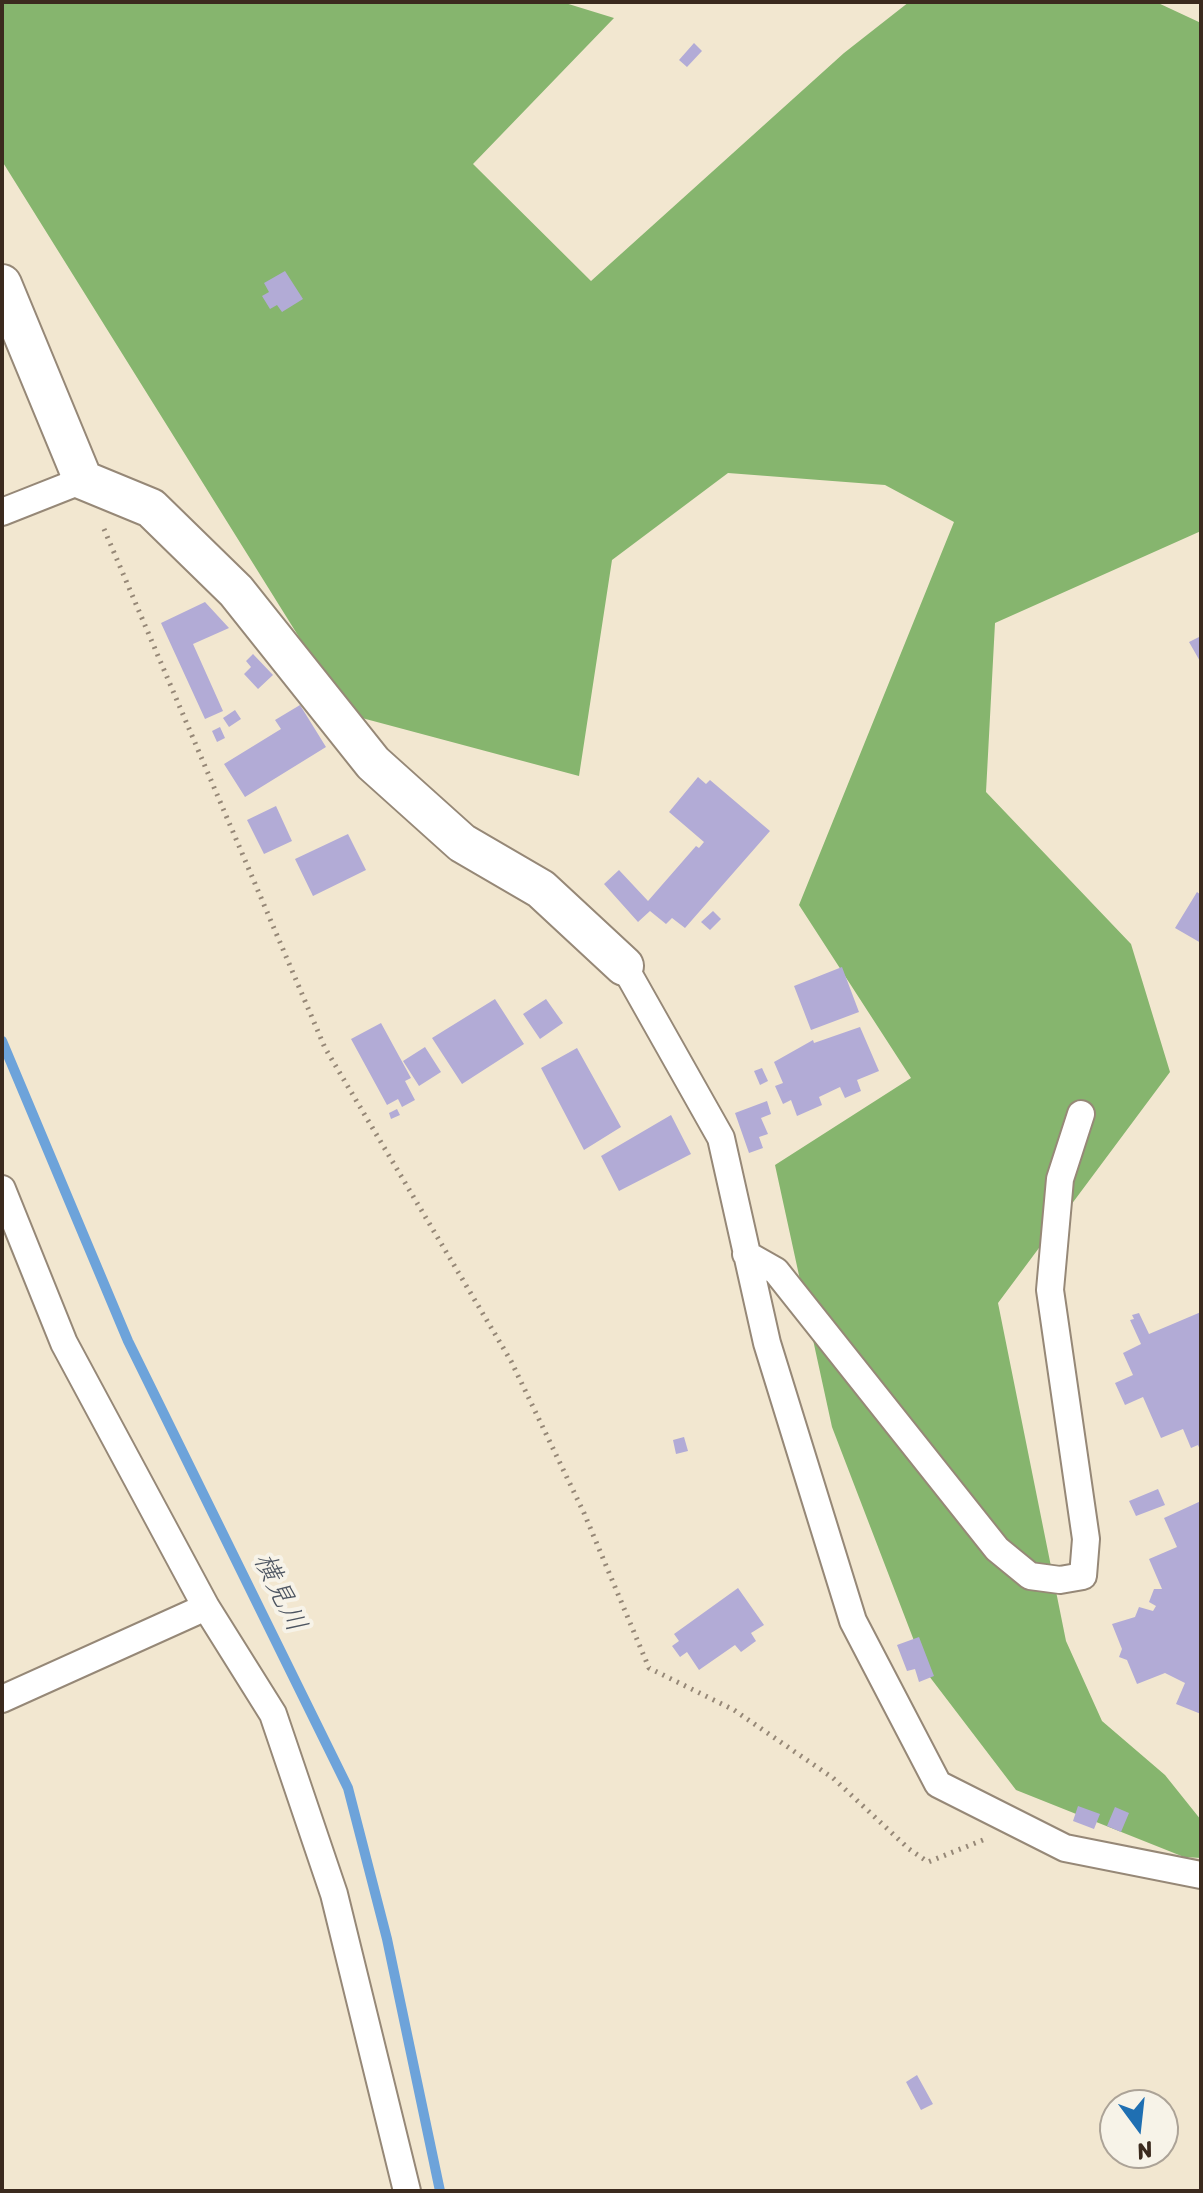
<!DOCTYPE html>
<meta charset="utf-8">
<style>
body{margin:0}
#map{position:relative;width:1203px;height:2193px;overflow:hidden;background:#f2e7d0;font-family:Sriracha,sans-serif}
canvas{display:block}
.frame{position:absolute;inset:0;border:4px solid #3b2a1e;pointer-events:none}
.north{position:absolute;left:1099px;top:2089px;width:80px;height:80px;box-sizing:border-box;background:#f7f3e8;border:2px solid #aca397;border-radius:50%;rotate:165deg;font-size:22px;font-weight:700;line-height:32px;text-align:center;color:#3b2a1e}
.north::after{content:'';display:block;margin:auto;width:28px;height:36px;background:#1f6fb2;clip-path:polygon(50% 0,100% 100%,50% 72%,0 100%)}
</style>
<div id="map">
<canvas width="1203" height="2193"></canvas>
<div class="frame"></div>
<div class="north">N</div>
</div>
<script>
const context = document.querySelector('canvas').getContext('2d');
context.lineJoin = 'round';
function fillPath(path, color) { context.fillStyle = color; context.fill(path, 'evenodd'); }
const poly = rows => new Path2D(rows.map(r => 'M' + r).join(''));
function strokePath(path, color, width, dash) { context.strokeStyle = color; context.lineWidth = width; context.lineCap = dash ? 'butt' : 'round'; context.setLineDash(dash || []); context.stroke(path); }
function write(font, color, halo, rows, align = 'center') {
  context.font = font + ' Sriracha,"Klee One",sans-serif'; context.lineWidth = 8; context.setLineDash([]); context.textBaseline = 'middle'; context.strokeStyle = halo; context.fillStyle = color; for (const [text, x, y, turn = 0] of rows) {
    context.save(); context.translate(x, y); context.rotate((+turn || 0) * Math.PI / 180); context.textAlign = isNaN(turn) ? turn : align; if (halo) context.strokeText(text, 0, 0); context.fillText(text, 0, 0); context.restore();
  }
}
const forest = poly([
 [2,2,562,2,614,18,473,164,591,281,844,53,909,2,1156,2,1201,23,1201,531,995,623,986,792,1131,944,1170,1072,998,1303,1066,1641,1102,1721,1165,1775,1201,1820,1201,1858,1184,1857,1016,1790,926,1672,832,1427,775,1165,911,1078,799,905,954,522,885,485,728,473,612,560,579,776,347,714,2,161]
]);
const stream = poly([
 [2,1041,128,1341,348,1788,387,1939,440,2191]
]);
const building = poly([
 [694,43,702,51,687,67,679,60],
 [285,271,303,299,282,312,277,305,270,309,262,296,269,292,264,283],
 [205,602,229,628,193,644,223,711,205,719,161,623],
 [1201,636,1201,663,1189,642],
 [253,654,273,675,258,689,244,674,251,667,246,661],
 [300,705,326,747,245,797,224,764,281,729,275,720],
 [235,710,241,719,229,727,223,718],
 [220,727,225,738,217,742,212,731],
 [698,777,706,784,710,780,770,831,685,928,672,918,666,924,650,911,638,922,604,884,619,870,648,901,696,846,699,848,704,842,669,812],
 [276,806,292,841,264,854,247,820],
 [348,834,366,870,313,896,295,859],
 [1197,892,1201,895,1201,943,1175,928],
 [713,911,721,919,710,930,701,922],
 [842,967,859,1012,811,1030,794,986],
 [495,999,524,1044,462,1084,432,1038],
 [546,999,563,1023,540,1039,523,1014],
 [381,1023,411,1078,405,1081,415,1100,402,1107,398,1099,387,1105,351,1039],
 [860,1027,879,1071,857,1080,861,1091,845,1098,840,1087,819,1097,822,1105,797,1116,791,1100,783,1104,775,1086,783,1083,774,1062,813,1040,814,1043],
 [425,1047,441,1072,419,1086,403,1061],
 [577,1048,621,1127,584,1150,541,1068],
 [762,1068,768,1081,760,1085,754,1071],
 [767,1101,771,1114,761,1118,768,1134,759,1137,763,1148,749,1153,735,1113],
 [397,1109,400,1115,391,1119,389,1113],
 [671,1115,691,1154,619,1191,601,1156],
 [1201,1312,1201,1452,1198,1445,1191,1448,1183,1429,1161,1438,1143,1397,1125,1405,1115,1383,1133,1375,1123,1353,1141,1344,1130,1320,1134,1319,1132,1315,1139,1313,1149,1334],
 [684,1437,688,1451,676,1454,673,1440],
 [1158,1489,1165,1505,1136,1516,1129,1501],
 [1201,1501,1201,1714,1176,1704,1185,1683,1165,1673,1137,1684,1127,1660,1119,1657,1122,1649,1112,1624,1135,1617,1139,1607,1153,1611,1156,1606,1149,1602,1154,1589,1162,1589,1149,1559,1177,1547,1164,1518],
 [738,1588,764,1625,751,1633,756,1641,741,1652,735,1645,699,1670,687,1652,680,1657,672,1646,679,1641,674,1634],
 [919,1637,934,1676,919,1682,915,1669,907,1671,897,1645],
 [1078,1806,1100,1814,1094,1829,1073,1821],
 [1115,1807,1129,1813,1121,1832,1107,1826],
 [917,2075,933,2104,921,2110,906,2082]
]);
const path = poly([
 [104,529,325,1048,511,1361,584,1513,649,1668,734,1710,833,1778,909,1849,928,1862,983,1840]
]);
const street = poly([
 [2,512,83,480],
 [624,966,721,1138,767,1343,853,1621,938,1784,1065,1848,1201,1875],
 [2,1189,64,1343,206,1607,273,1714,334,1894,407,2191],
 [746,1254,776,1271,997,1549,1030,1576,1060,1580,1083,1576,1086,1539,1050,1290,1060,1179,1081,1114],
 [2,1699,206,1607]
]);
const secondary = poly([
 [2,284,83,480,151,508,236,591,373,763,462,843,541,889,624,966]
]);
const waterNames = [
 ["横見川",279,1593,64]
];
fillPath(forest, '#86b56e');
strokePath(stream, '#6da3da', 10);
fillPath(building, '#b2abd6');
strokePath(street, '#968877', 30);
strokePath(secondary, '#968877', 42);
strokePath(path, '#968877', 5, [2, 6]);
strokePath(street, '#fff', 26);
strokePath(secondary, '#fff', 38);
write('italic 28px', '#4c5460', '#f7f3e8', waterNames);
</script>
